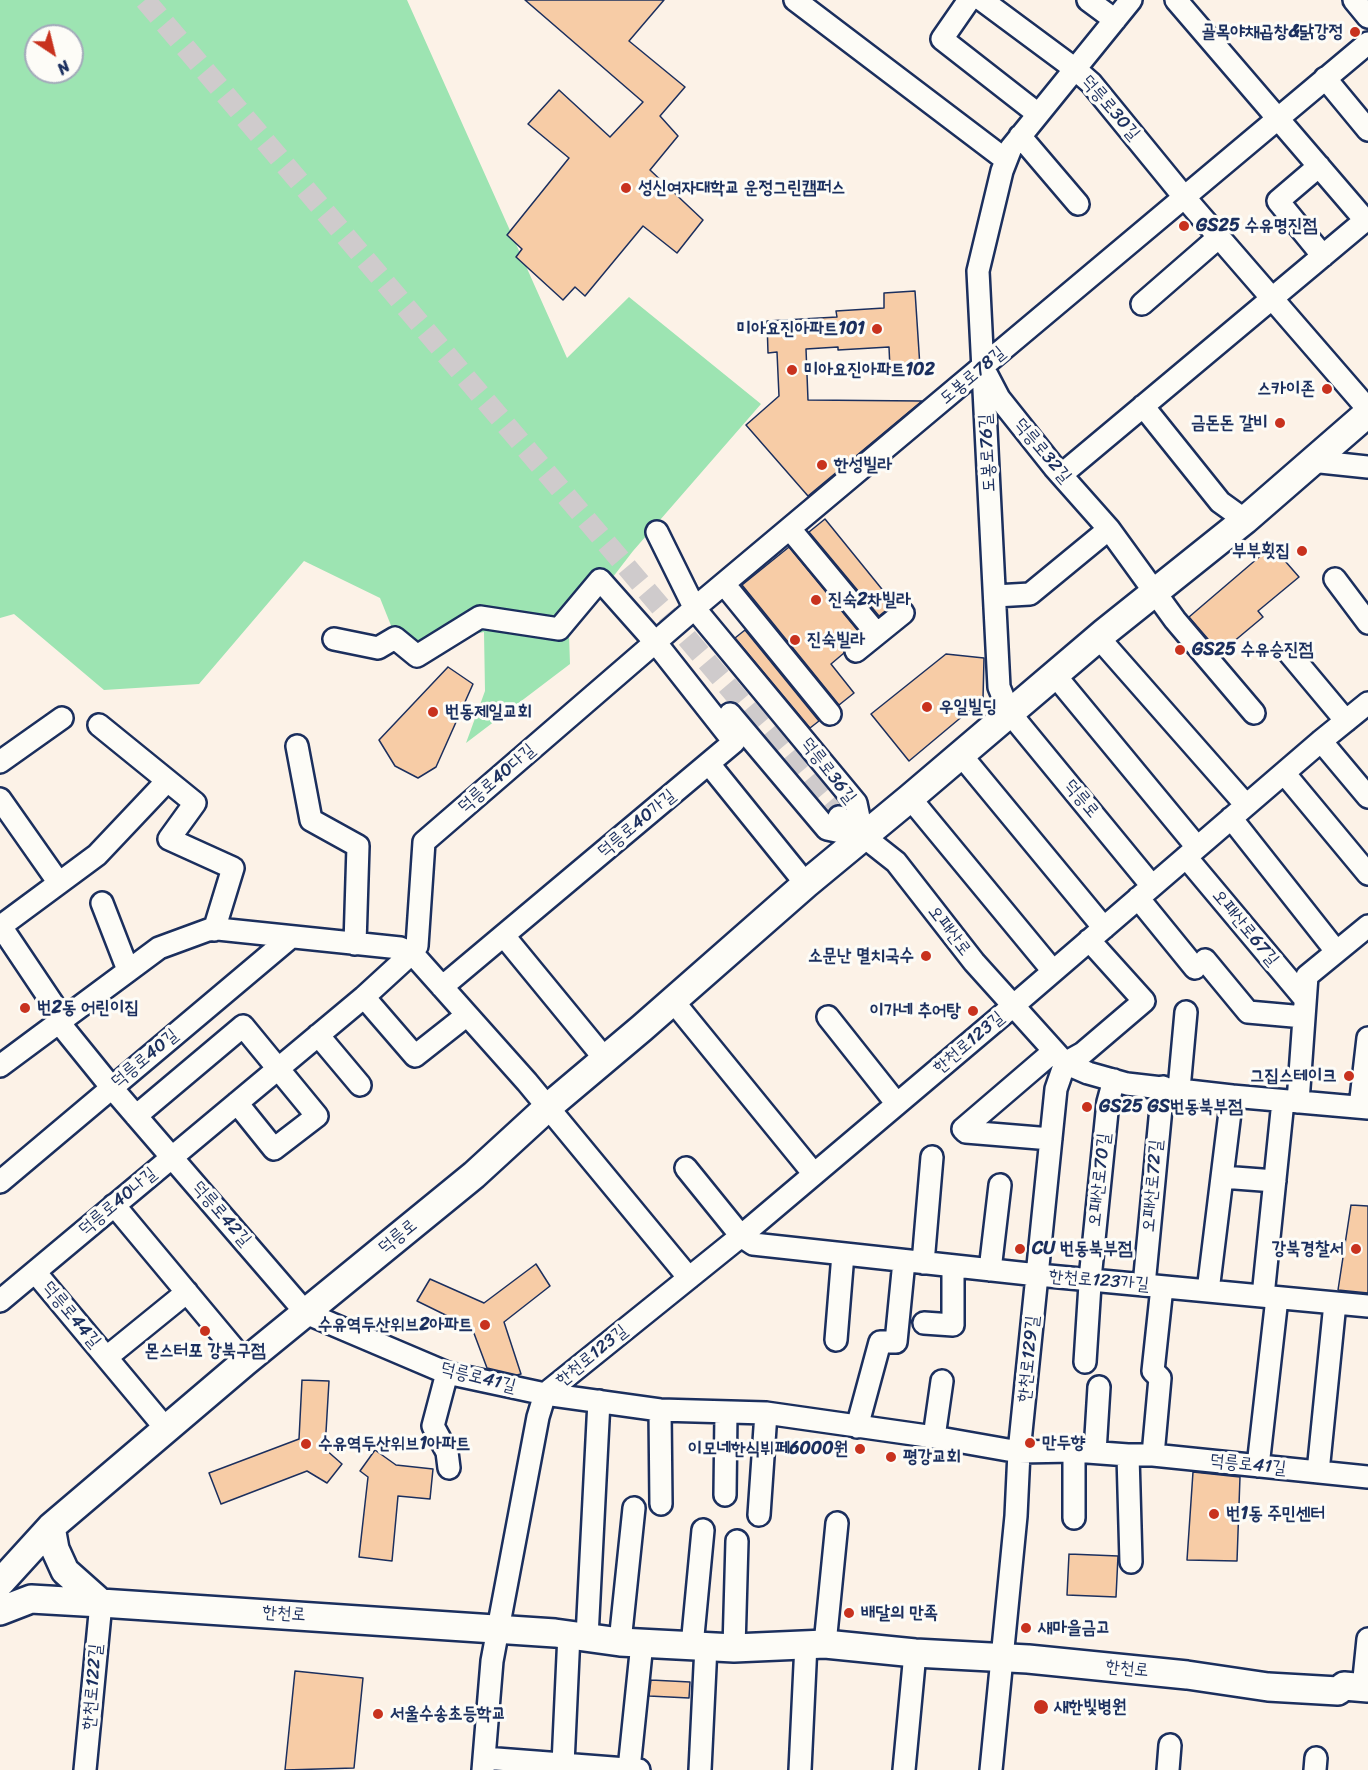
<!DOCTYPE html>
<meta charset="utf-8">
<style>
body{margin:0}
#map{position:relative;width:1368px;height:1770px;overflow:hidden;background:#fcf2e7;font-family:Sriracha,sans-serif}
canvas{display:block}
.north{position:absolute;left:24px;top:24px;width:60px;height:60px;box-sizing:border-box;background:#fdfcf7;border:2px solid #a3aaba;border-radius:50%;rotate:145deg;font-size:16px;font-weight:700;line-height:24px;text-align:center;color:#1b2f5e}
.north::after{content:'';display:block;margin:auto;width:21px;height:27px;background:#c8321e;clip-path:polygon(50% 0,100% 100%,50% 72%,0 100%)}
</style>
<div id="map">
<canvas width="1368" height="1770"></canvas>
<div class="north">N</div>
</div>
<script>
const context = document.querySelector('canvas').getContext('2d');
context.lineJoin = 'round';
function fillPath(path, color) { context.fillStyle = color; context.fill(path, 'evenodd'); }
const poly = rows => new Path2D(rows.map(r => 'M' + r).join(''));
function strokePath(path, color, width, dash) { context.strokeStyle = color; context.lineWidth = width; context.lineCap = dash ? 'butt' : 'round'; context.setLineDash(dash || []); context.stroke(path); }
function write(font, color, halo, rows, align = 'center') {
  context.font = font + ' Sriracha,"Poor Story",sans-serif'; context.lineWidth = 6; context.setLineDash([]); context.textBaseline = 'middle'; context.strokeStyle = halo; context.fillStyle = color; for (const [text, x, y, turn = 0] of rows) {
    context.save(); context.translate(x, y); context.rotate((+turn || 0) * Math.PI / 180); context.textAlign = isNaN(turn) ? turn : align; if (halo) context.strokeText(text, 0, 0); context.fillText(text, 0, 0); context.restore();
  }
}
const green = poly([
 [0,0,407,0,567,358,629,297,761,404,633,551,569,634,570,664,466,743,485,691,484,632,418,646,392,628,380,598,304,561,199,684,104,690,14,614,0,618],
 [36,36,72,36,72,72,36,72]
]);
const building = poly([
 [525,0,664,0,629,41,685,87,660,116,678,136,650,170,703,220,677,253,643,226,585,296,575,287,563,300,516,257,522,249,507,235,569,158,528,124,559,90,610,137,643,102,525,0],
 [915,291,920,367,890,369,889,347,838,350,838,347,806,349,808,400,922,401,808,496,746,425,779,396,777,352,768,353,767,321,837,317,836,311,884,308,884,293,915,291],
 [825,519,894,604,879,616,809,532,825,519],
 [1272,546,1299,577,1258,611,1263,617,1220,653,1189,617,1272,546],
 [789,547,859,632,848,642,844,647,844,653,831,664,854,693,839,705,742,585,789,547],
 [745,630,819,721,810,728,735,638,745,630],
 [946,654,984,658,983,699,909,761,871,714,946,654],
 [448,667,473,684,436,767,418,778,395,766,379,740,448,667],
 [1351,1205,1368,1206,1368,1293,1338,1290,1351,1205],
 [536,1264,550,1286,504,1322,521,1374,517,1375,487,1368,472,1328,417,1301,430,1279,484,1303,536,1264],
 [302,1380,329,1381,325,1449,342,1464,327,1483,307,1471,221,1504,209,1473,299,1439,302,1380],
 [375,1450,396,1465,433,1469,430,1499,398,1496,392,1561,359,1557,368,1477,360,1471,375,1450],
 [1193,1472,1240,1477,1237,1561,1187,1560,1193,1472],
 [1069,1554,1118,1556,1116,1597,1067,1595,1069,1554],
 [295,1671,363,1678,354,1768,285,1770,295,1671],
 [651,1680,690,1682,689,1698,649,1696,651,1680]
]);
const minorTunnel = poly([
 [145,0,839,817]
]);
const minor = poly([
 [795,0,1006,160],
 [969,0,942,39,1038,114],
 [982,0,1075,69,1091,83,1185,198,1368,409],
 [1088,0,1115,20],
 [1131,0,1011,148,1002,171,978,271,999,687,1009,712,1152,886],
 [1176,0,1365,220],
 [1354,0,1368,17],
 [1325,78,1368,130],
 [1020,136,1078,204],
 [1319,166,1278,201,1323,256],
 [1142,304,1219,237],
 [987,375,999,398,1054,467,1109,529,1175,620,1254,713],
 [1143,406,1220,502,1245,520],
 [1311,461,1368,467],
 [1061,475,1368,218],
 [790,529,877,634],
 [657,532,695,609,856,803,863,837],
 [1335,579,1368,623],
 [724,584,830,714],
 [995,596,1030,594,1109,529],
 [1098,637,1246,805],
 [334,639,378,648,395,638,417,656,480,617,559,629,600,580,656,643,734,742,442,987],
 [856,651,903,613],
 [1290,654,1346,721],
 [1054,674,1197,847],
 [730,714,827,829,860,836],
 [99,725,195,803,169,839,233,868,214,930],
 [1321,741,1368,797],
 [297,746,311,820,358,846,355,944],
 [961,755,1104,928],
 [0,762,62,718],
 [709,764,806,884],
 [1284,773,1368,874],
 [910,798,1053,971],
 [0,799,59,883],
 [839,817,896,862,974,962,1065,1063,1088,1073,1127,1084,1232,1096,1368,1108],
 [1231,818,1336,951],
 [1186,857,1305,999],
 [1138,898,1195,968],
 [102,903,128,970],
 [0,925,57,1010,65,1030,112,1088,306,1313,447,1373,545,1394,660,1410,766,1413,934,1437,1019,1452,1074,1451,1128,1455,1153,1455,1368,1477],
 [1,926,97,855,167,781],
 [504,936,605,1059],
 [1205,960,1248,1012,1304,1017],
 [364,997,415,1056,467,1015],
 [673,1001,814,1174],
 [828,1017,897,1104],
 [318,1035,360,1085],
 [0,1066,159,948,208,930,218,929,400,948,412,953,527,1082,689,1278],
 [1179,1089,1186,1012],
 [1298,1102,1307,976,1368,926],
 [1360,1107,1368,1038],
 [136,1116,243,1026,317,1116,274,1149,237,1103],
 [1051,1139,966,1132,963,1129,1054,1051],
 [686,1168,741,1236,753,1244,1038,1275,1368,1306],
 [1222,1177,1275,1181],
 [0,1182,291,937],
 [114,1205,245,1362],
 [923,1263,932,1157],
 [990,1270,1000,1185],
 [35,1272,167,1430],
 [1144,1285,1163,1087],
 [1208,1291,1232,1096],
 [1263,1296,1283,1101],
 [0,1301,364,997,412,953,417,946,424,842,703,601,1368,43],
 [924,1323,953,1325,953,1266],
 [836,1340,843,1254],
 [107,1357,187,1292],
 [1085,1362,1091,1269,1108,1102,1114,1080],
 [447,1373,433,1426,447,1452,449,1468],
 [660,1410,661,1504],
 [857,1427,880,1342,896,1342,904,1261],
 [934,1437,942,1381],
 [1074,1451,1074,1518],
 [1095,1452,1099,1387],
 [1128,1455,1131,1562],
 [1153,1455,1160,1378,1153,1371,1162,1287],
 [1258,1466,1277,1298],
 [1318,1472,1335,1303],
 [725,1495,726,1412],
 [759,1515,766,1413],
 [587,1637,599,1401],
 [620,1642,634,1508],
 [825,1644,837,1523],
 [692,1646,703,1530],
 [734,1648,737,1541],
 [1363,1688,1368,1639],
 [484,1758,639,1770],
 [563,1764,569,1634],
 [629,1769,642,1643],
 [85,1770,101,1603],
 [483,1770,492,1661,538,1417,545,1394,741,1236,1013,1006,1321,741,1368,703],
 [700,1770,706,1646],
 [800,1770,806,1644],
 [904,1770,915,1653],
 [991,1770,1016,1516,1019,1452,1056,1089,1065,1063,1083,1053,1144,1001,1089,940],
 [1168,1770,1170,1745],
 [1315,1770,1316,1758]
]);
const major = poly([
 [51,1527,55,1549,65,1571,101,1603],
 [0,1583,51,1527,245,1362,474,1175,547,1108,642,1028,806,884,910,798,1105,632,1245,520,1368,413],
 [0,1611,31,1599,101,1603,555,1633,620,1642,734,1648,825,1644,915,1653,1028,1659,1187,1675,1268,1687,1338,1691,1344,1686,1368,1688]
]);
const markers = [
 [1355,32,6,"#c8321e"],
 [626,188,6,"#c8321e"],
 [1184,226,6,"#c8321e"],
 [877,329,6,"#c8321e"],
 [792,370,6,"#c8321e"],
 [1327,389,6,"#c8321e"],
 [1280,423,6,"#c8321e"],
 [822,465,6,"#c8321e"],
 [1302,551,6,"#c8321e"],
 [816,600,6,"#c8321e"],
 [795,640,6,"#c8321e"],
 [1180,650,6,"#c8321e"],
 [927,707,6,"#c8321e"],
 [433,712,6,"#c8321e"],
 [926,956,6,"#c8321e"],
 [25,1008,6,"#c8321e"],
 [973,1011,6,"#c8321e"],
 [1349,1076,6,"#c8321e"],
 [1087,1107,6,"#c8321e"],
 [1020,1249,6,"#c8321e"],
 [1356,1249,6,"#c8321e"],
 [485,1325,6,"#c8321e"],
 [205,1331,6,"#c8321e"],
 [1030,1443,6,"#c8321e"],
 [306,1444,6,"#c8321e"],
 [860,1449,6,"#c8321e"],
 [891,1457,6,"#c8321e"],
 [1214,1514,6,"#c8321e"],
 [849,1613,6,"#c8321e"],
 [1026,1628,6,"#c8321e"],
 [1041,1707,8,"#c8321e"],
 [378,1714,6,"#c8321e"]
];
const poiNames = [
 ["골목야채곱창&닭강정",1343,32,"right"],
 ["성신여자대학교 운정그린캠퍼스",638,188],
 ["GS25 수유명진점",1196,226],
 ["미아요진아파트101",865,329,"right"],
 ["미아요진아파트102",804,370],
 ["스카이존",1315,389,"right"],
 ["금돈돈 갈비",1268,423,"right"],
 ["한성빌라",834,465],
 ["부부횟집",1290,551,"right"],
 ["진숙2차빌라",828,600],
 ["진숙빌라",807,640],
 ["GS25 수유승진점",1192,650],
 ["우일빌딩",939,707],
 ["번동제일교회",445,712],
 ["소문난 멸치국수",914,956,"right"],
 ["번2동 어린이집",37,1008],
 ["이가네 추어탕",961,1011,"right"],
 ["그집스테이크",1337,1076,"right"],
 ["GS25 GS번동북부점",1099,1107],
 ["CU 번동북부점",1032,1249],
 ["강북경찰서",1344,1249,"right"],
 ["수유역두산위브2아파트",473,1325,"right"],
 ["몬스터포 강북구점",205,1351,"center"],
 ["만두향",1042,1443],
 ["수유역두산위브1아파트",318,1444],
 ["이모네한식뷔페6000원",848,1449,"right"],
 ["평강교회",903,1457],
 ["번1동 주민센터",1226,1514],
 ["배달의 만족",861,1613],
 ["새마을금고",1038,1628],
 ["새한빛병원",1054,1707],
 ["서울수송초등학교",390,1714]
];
const streetNames = [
 ["덕릉로30길",1110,108,49],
 ["도봉로78길",973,376,-40],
 ["덕릉로32길",1042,451,50],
 ["도봉로76길",988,453,-93],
 ["덕릉로36길",828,771,52],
 ["덕릉로40다길",497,779,-41],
 ["덕릉로",1081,799,50],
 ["덕릉로40가길",637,824,-40],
 ["오패산로67길",1245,928,50],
 ["오패산로",949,931,52],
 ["한천로123길",969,1043,-40],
 ["덕릉로40길",145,1059,-40],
 ["오패산로70길",1100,1180,-84],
 ["오패산로72길",1153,1186,-85],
 ["덕릉로40나길",118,1202,-40],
 ["덕릉로42길",221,1214,49],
 ["덕릉로",398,1237,-39],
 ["한천로123가길",1099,1281,5],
 ["덕릉로44길",71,1315,50],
 ["한천로123길",592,1356,-39],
 ["한천로129길",1029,1359,-84],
 ["덕릉로41길",478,1378,14],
 ["덕릉로41길",1248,1465,6],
 ["한천로",284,1614,4],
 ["한천로",1127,1669,6],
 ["한천로122길",93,1687,-85]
];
fillPath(green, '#9de4b2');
fillPath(building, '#f7cca6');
strokePath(building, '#1b2f5e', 1.5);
strokePath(minorTunnel, '#cfcbcc', 21, [21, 10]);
strokePath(minor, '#1b2f5e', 26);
strokePath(major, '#1b2f5e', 32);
strokePath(minor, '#fdfcf7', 21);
strokePath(major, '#fdfcf7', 27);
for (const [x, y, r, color] of markers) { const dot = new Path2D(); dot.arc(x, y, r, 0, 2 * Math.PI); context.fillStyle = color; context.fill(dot); strokePath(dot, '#fdfcf7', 2); }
write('bold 18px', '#1b2f5e', '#fdfcf7', poiNames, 'left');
write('18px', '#1b2f5e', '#fdfcf7', streetNames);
</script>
